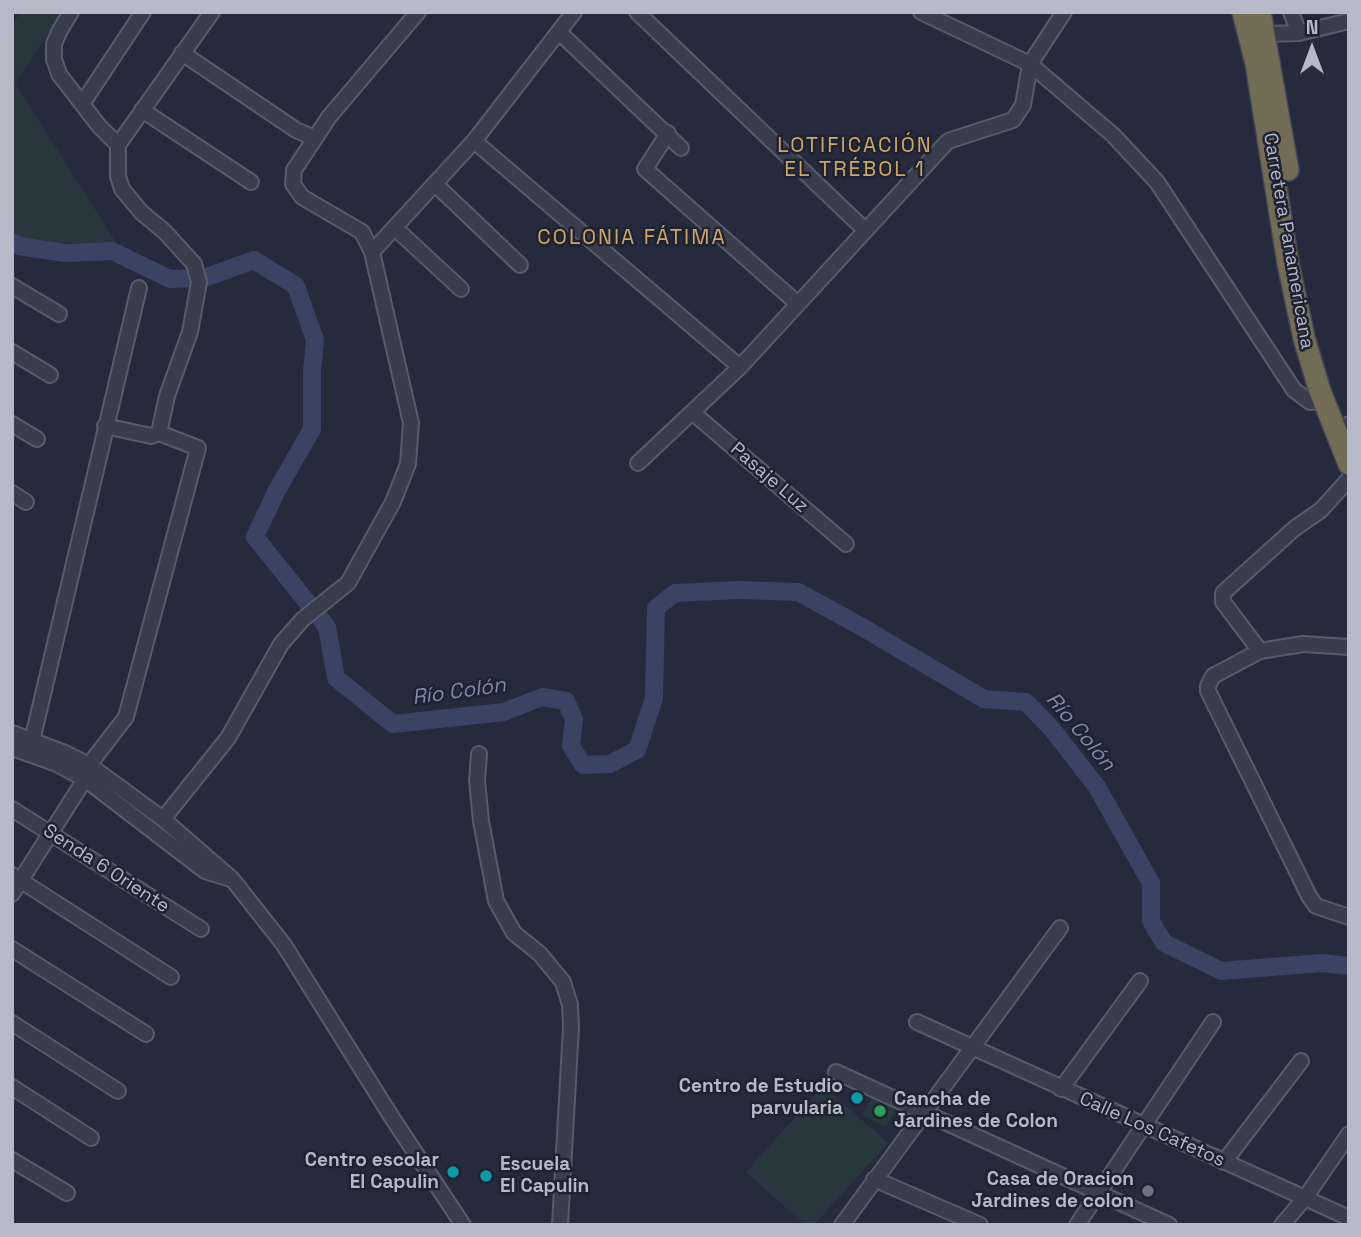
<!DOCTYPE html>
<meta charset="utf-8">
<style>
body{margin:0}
#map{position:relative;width:1361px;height:1237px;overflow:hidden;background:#252b3c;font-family:"Space Grotesk",sans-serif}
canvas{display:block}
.frame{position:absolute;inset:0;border:14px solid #b5b9c8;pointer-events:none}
.north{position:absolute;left:1277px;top:14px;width:70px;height:70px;-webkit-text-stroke:5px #1e2231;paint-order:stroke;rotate:0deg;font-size:19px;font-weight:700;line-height:28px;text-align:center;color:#b5b9c8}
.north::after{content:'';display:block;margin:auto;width:24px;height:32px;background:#b5b9c8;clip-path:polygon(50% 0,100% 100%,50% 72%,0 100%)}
</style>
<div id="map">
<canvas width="1361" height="1237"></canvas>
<div class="frame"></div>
<div class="north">N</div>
</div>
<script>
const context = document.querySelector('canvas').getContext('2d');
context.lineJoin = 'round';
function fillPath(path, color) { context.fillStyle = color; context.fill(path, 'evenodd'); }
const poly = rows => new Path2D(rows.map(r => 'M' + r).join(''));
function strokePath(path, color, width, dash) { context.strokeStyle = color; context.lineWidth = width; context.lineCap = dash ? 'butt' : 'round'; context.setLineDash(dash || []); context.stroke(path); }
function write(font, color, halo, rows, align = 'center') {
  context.font = font + ' "Space Grotesk",sans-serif'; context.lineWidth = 5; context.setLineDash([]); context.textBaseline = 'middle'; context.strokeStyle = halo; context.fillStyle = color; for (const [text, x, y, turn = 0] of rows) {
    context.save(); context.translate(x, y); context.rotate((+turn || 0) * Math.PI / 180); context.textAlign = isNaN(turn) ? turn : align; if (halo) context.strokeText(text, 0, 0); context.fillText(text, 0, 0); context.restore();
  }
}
const green = poly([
 [20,12,63,12,15,83,117,244,40,242,19,239,12,235,12,26],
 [823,1086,888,1143,814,1225,805,1225,746,1172],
 [873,1095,897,1107,886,1128,862,1115]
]);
const river = poly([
 [12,242,19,246,65,253,112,251,170,279,204,278,254,260,296,286,315,340,312,372,312,429,276,492,255,537,327,627,336,678,393,724,504,712,542,697,566,701,574,719,571,746,583,765,610,764,637,750,654,698,656,608,675,593,740,590,798,592,855,623,984,699,1026,702,1052,729,1097,787,1151,883,1151,921,1164,943,1221,971,1322,963,1349,966]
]);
const minor = poly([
 [71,12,59,32,54,44,54,59,59,74,99,126,118,145,212,12],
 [637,12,865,230],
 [921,12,1030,64,1113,135,1157,182,1294,390,1310,402,1324,401],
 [1291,12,1299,33],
 [559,32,681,148],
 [1265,34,1299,33,1349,21],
 [182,53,296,130,315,138],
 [82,104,143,12],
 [142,110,251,182],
 [668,133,645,169,798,304],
 [474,141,740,367],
 [118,145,118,176,122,189,141,212,165,232,194,264,199,282,190,332,167,396,159,433],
 [435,184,520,265],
 [395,228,461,289],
 [372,252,474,141,574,12],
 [12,286,59,314],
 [12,352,50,375],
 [692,412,846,544],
 [12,424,37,439],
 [1346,427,1349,424],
 [638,463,740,367,948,141,1013,120,1023,105,1030,64,1064,12],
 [12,493,26,502],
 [1349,647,1303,644,1260,651,1213,676,1208,686,1208,691,1309,896,1316,906,1349,917],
 [1260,651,1223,602,1223,593,1295,528,1321,510,1349,479],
 [12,733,65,753,89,765,163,819,232,879,284,945,391,1116,463,1225],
 [32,741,139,288],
 [12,748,57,764,85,779,205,871,227,878],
 [479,754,477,781,481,821,496,901,514,933,540,954,563,982,570,1005,571,1027,560,1225],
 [12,809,201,929],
 [163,819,228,738,281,644,303,619,348,583,393,502,408,464,411,423,372,252,362,232,302,197,293,184,294,170,329,117,418,12],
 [12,875,171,977],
 [12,894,85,779,89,765,126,717,198,448,159,433,151,436,105,426],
 [12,949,146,1034],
 [917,1022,1349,1218],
 [12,1023,118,1091],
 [836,1072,1169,1225],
 [12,1087,91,1138],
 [1061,1089,1140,981],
 [12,1160,67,1193],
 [1224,1162,1301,1061],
 [874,1179,980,1225],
 [842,1225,1060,928],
 [1077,1225,1213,1022],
 [1282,1225,1305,1198,1349,1134]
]);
const highway = poly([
 [1243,12,1256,63,1288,263,1304,338,1320,391,1349,464],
 [1260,12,1288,170]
]);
const markers = [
 [857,1098,7,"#0f9aa8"],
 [880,1111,7,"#2e9e5b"],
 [453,1172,7,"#0f9aa8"],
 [486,1176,7,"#0f9aa8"],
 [1148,1191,7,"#6b7280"]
];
const streetNames = [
 ["Carretera Panamericana",1288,241,80],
 ["Pasaje Luz",769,478,41],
 ["Senda 6 Oriente",106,869,33],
 ["Calle Los Cafetos",1152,1130,24]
];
const poiNames = [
 ["Centro de Estudio",843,1087],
 ["parvularia",843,1109],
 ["Cancha de",894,1100,"left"],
 ["Jardines de Colon",894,1122,"left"],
 ["Centro escolar",439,1161],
 ["El Capulin",439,1183],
 ["Escuela",500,1165,"left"],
 ["El Capulin",500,1187,"left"],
 ["Casa de Oracion",1134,1180],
 ["Jardines de colon",1134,1202]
];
const neighbourhoodNames = [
 ["LOTIFICACIÓN",855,146],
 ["EL TRÉBOL 1",855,170],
 ["COLONIA FÁTIMA",632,238]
];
const waterNames = [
 ["Río Colón",459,692,-8],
 ["Río Colón",1080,732,50]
];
fillPath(green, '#27373d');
strokePath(river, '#3a4363', 18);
strokePath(minor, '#575b6a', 18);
strokePath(highway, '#444857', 24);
strokePath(minor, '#393d4c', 14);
strokePath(highway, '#726c56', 21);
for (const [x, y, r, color] of markers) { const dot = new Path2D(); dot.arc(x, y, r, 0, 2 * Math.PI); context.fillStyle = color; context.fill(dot); strokePath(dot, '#1e2231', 2.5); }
write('19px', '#b5b9c8', '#1e2231', streetNames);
write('bold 19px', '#b5b9c8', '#1e2231', poiNames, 'right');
context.letterSpacing = '2px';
write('21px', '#cfa768', '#1e2231', neighbourhoodNames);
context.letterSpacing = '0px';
write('italic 21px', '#7d8aae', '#1e2231', waterNames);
</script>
